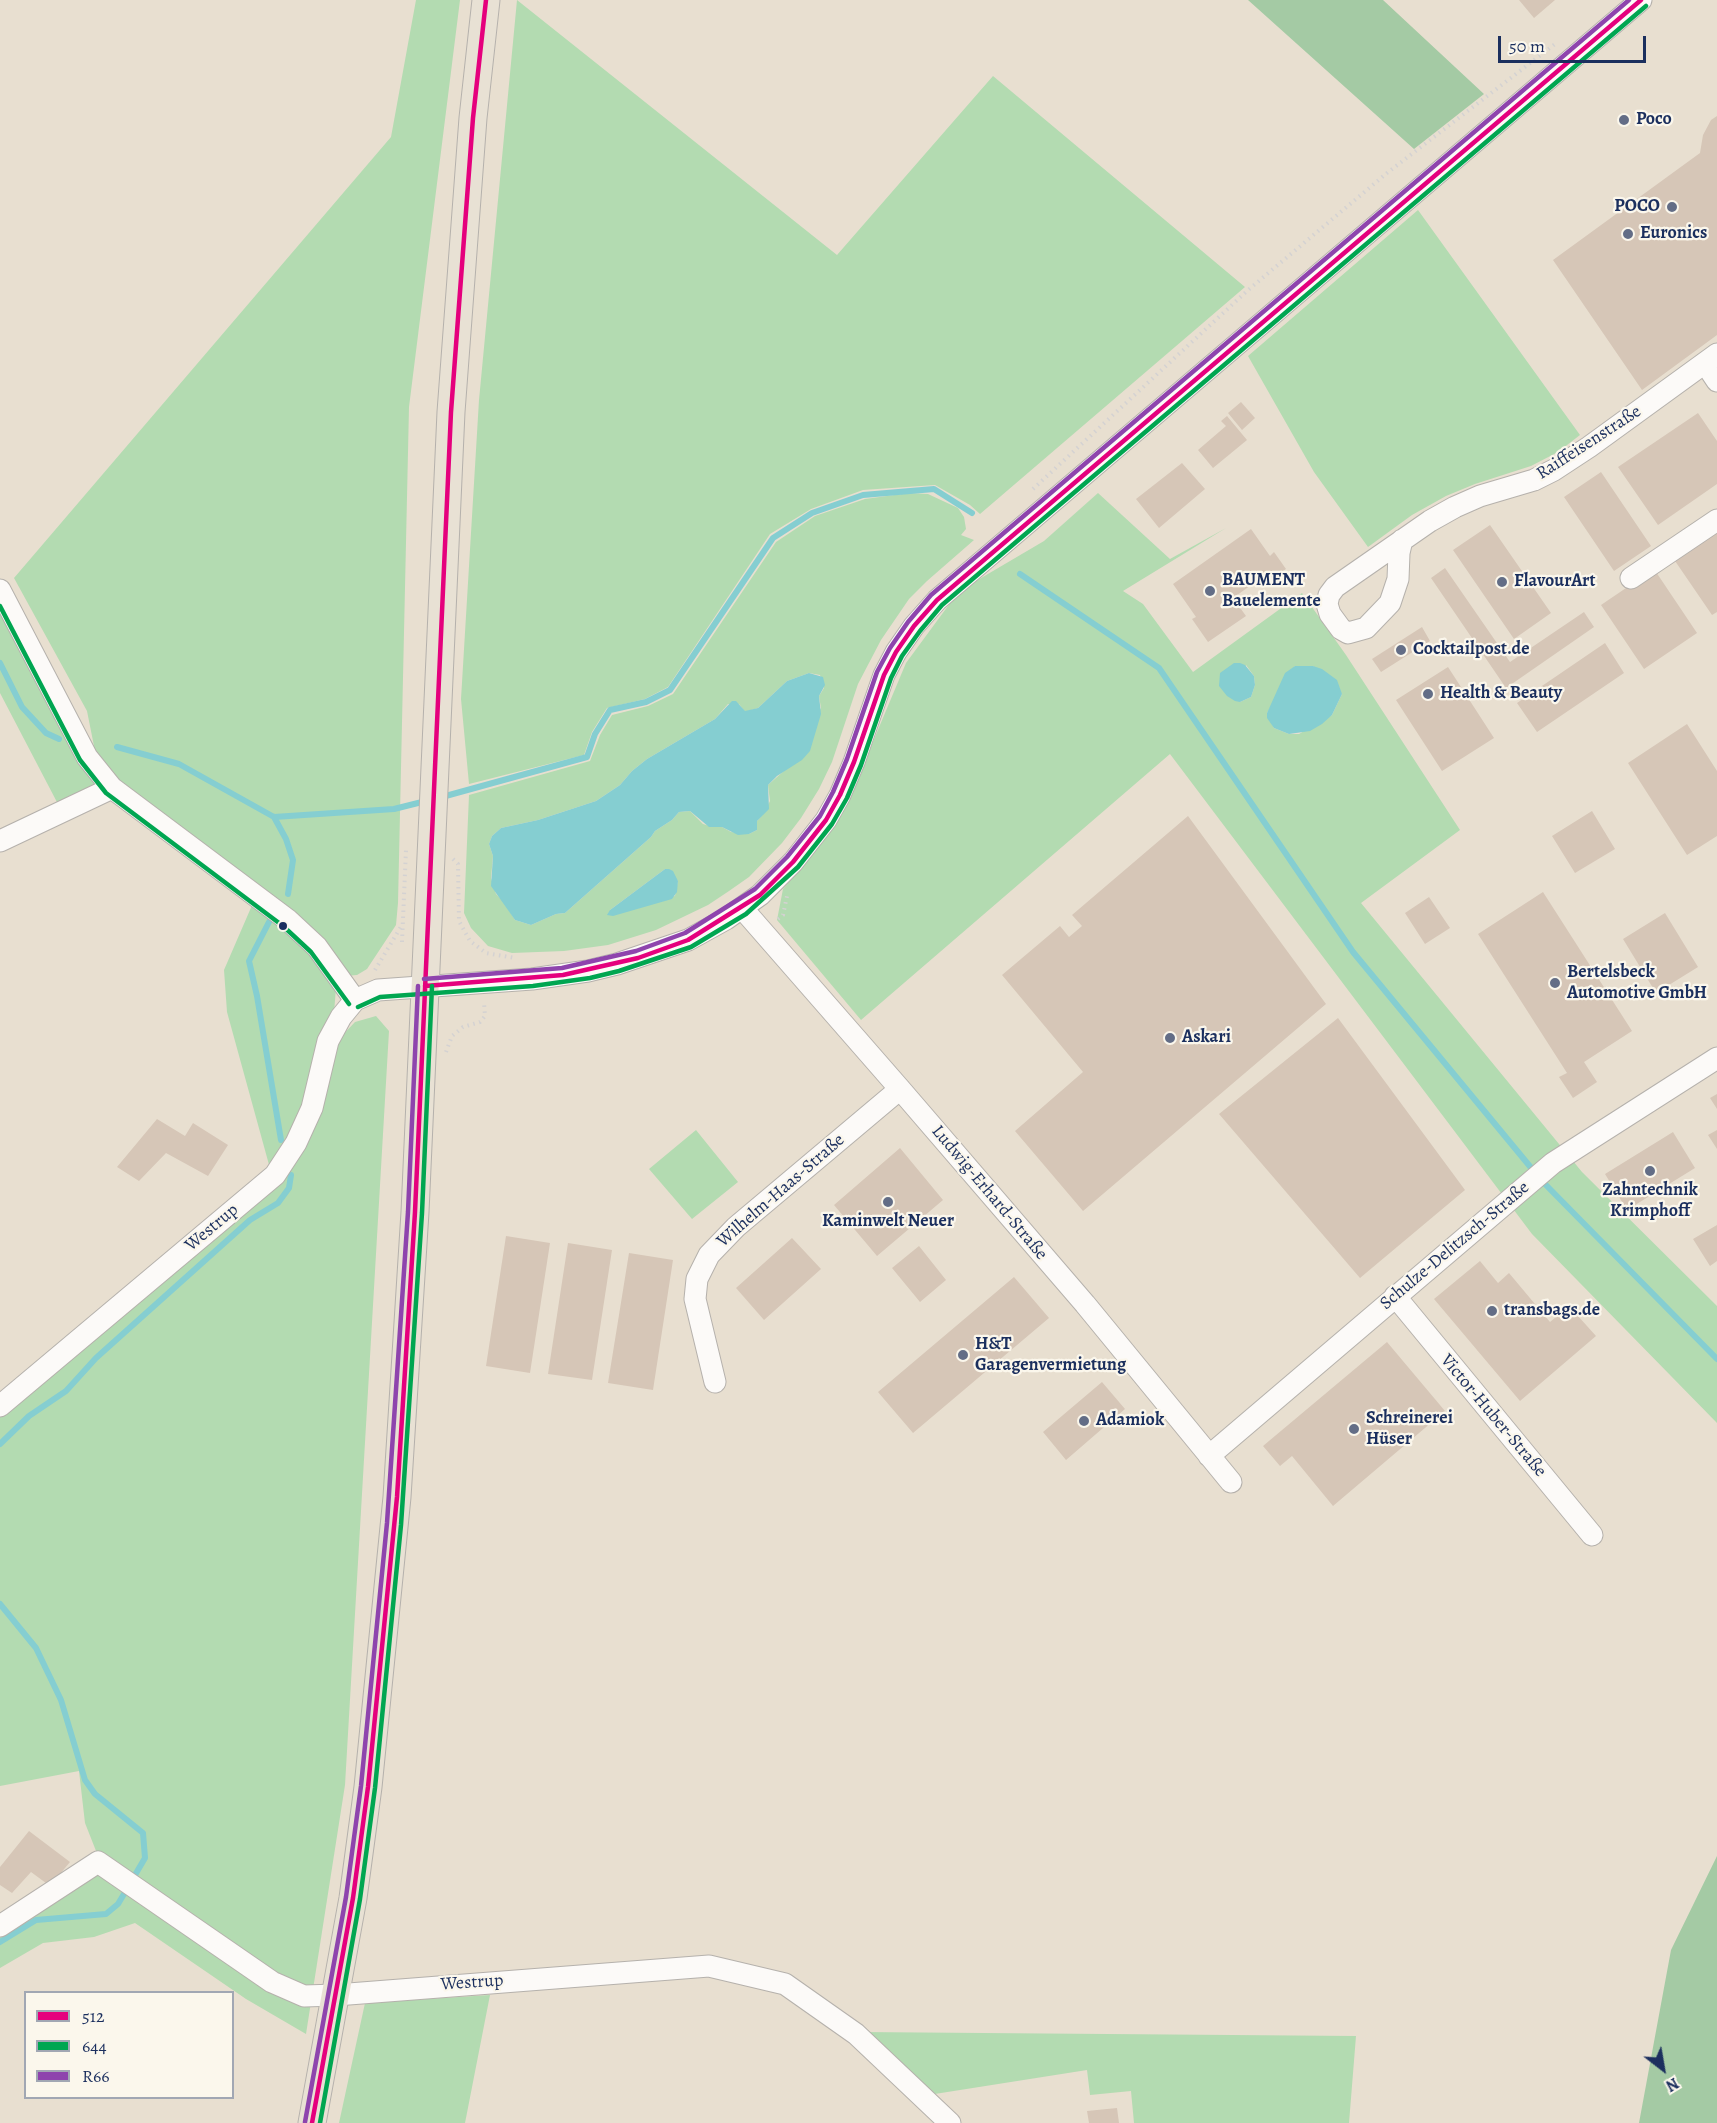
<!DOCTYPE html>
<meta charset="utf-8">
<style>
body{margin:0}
#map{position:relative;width:1717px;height:2123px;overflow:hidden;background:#e8dfd0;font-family:Alegreya,serif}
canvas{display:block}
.legend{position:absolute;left:24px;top:1991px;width:210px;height:108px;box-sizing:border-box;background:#fbf7ec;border:2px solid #a1a7b3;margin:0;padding:8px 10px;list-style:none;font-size:18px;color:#1b2f5e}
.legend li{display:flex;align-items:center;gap:12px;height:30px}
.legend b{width:30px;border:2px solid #a1a7b3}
.north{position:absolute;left:1633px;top:2039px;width:60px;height:60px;-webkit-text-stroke:4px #fbf7ec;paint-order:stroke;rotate:149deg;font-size:16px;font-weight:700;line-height:24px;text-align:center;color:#1b2f5e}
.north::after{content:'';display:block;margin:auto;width:21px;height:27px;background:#1b2f5e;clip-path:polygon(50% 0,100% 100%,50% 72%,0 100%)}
.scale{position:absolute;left:1498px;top:36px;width:148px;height:27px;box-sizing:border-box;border:3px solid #1b2f5e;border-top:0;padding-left:8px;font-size:18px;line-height:21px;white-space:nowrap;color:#1b2f5e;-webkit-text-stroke:4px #fbf7ec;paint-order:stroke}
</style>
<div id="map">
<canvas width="1717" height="2123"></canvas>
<ul class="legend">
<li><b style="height:8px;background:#e5007d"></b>512</li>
<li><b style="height:8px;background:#00a651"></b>644</li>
<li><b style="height:8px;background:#8e44ad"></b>R66</li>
</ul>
<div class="north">N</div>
<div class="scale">50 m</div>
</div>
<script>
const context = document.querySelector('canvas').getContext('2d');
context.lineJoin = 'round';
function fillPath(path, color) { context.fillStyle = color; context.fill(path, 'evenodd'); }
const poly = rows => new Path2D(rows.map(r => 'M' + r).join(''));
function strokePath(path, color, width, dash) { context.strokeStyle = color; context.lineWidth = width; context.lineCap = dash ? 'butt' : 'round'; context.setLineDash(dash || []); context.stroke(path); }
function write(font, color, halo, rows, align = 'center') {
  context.font = font + ' Alegreya,serif'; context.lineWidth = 4.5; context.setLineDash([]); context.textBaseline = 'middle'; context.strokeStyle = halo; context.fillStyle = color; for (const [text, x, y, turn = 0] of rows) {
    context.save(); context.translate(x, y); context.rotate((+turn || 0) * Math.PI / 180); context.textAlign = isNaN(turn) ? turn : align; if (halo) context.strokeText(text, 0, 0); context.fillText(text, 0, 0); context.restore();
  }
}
const green = poly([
 [416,0,460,0,409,407,398,903,396,925,367,969,357,975,345,976,122,787,95,751,87,711,14,578,391,137],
 [517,0,837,255,993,76,1245,287,980,514,970,505,935,485,863,490,811,509,770,534,668,687,645,699,607,708,592,732,584,755,469,784,461,699,479,400],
 [1418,210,1580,435,1558,452,1531,466,1475,484,1446,496,1412,515,1368,547,1314,472,1248,356],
 [909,493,928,494,958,508,964,517,966,529,961,535,974,540,927,581,909,599,881,640,858,684,832,762,819,789,801,818,782,843,749,877,729,891,708,905,656,930,608,945,564,951,512,953,488,946,471,928,464,913,469,795,590,761,600,735,612,715,648,706,673,694,776,542,815,516,865,499],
 [809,673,820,675,824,688,819,696,821,708,785,770,768,785,770,801,764,813,757,821,757,830,749,834,731,832,722,827,713,827,703,824,690,811,679,812,672,820,655,831,651,837,565,913,556,914,531,925,515,920,504,902,496,894,491,878,493,856,489,844,492,836,501,828,538,820,596,801,620,785,632,771,647,759,715,719,728,704,739,704,745,712,758,708,787,681],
 [665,869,678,881,675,896,610,910],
 [1098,493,1170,559,1226,528,1123,591,1143,604,1193,672,1302,593,1346,655,1460,830,1361,903,1582,1172,1717,1306,1717,1423,1532,1234,1170,754,861,1020,777,920,783,889,817,849,846,806,906,663,959,591,1044,541],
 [1246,665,1254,676,1255,685,1251,697,1240,702],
 [1295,666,1313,666,1342,694,1332,715,1299,734,1289,734,1274,728,1267,713],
 [0,601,101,786,59,806,0,693],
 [253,903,314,953,336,988,334,1013,307,1105,271,1172,227,1012,224,970],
 [376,1016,389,1031,345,1785,306,2034,246,1999,135,1923,94,1937,43,1943,0,1968,0,1925,100,1861,85,1823,79,1771,0,1786,0,1413,278,1180,336,1042,355,1022],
 [696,1130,738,1182,692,1219,649,1169],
 [490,1995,465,2123,339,2123,365,2003],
 [859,2032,1356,2036,1349,2123,1134,2123,1131,2091,1090,2095,1087,2070,922,2096]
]);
const forest = poly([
 [1248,0,1383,0,1484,94,1414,149],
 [1717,1856,1717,2123,1639,2123,1671,1950]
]);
const water = poly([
 [1234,663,1240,663,1245,665,1254,676,1255,685,1251,697,1240,702,1235,701,1227,696,1219,686,1220,673],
 [1295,666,1313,666,1322,669,1337,680,1342,694,1332,715,1322,724,1310,731,1289,734,1274,728,1267,718,1267,713,1285,673],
 [809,673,823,677,825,685,819,696,821,714,810,751,802,760,777,776,768,785,769,809,757,821,757,830,749,834,738,835,722,827,709,827,690,811,679,812,672,820,655,831,651,837,565,913,556,914,531,925,515,920,491,886,493,856,489,844,492,836,501,828,538,820,596,801,620,785,632,771,647,759,715,719,732,701,736,701,745,711,758,708,787,681],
 [665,869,669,869,673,871,678,881,677,892,672,899,613,916,607,915,610,910]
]);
const stream = poly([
 [1020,574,1159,668,1353,952,1542,1181,1717,1359],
 [0,663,22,707,46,733,59,739],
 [117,747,179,764,274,817,394,809,426,801],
 [442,797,587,757,595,734,610,710,646,702,670,690,773,538,812,513,863,495,934,489,972,513],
 [274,817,286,839,293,860,288,894],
 [269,922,249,961,257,996,281,1140],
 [0,1444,29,1416,66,1391,96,1358,250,1220,278,1203,289,1188,291,1175],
 [0,1604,36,1648,61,1700,85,1780,95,1794,143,1833,145,1858,135,1875],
 [0,1942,36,1920,106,1914,118,1904,124,1894]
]);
const building = poly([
 [1519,0,1555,0,1534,18],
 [1717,116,1717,335,1642,390,1553,260,1700,153,1703,135,1711,120],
 [1241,402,1255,418,1242,430,1228,413],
 [1698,413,1717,441,1717,484,1658,525,1618,467],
 [1227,416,1247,440,1213,468,1198,450,1226,426,1221,421],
 [1182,463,1205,489,1159,528,1136,499],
 [1601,472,1651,546,1614,571,1564,497],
 [1490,525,1551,613,1514,639,1453,550],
 [1717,528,1717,612,1712,615,1673,558],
 [1251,529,1270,556,1274,552,1286,569,1272,579,1268,573,1233,598,1246,616,1208,642,1192,619,1196,617,1173,584],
 [1445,568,1510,662,1584,612,1594,627,1506,688,1431,578],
 [1654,569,1697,633,1644,669,1601,605],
 [1422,627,1430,641,1381,672,1372,659],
 [1605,643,1624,673,1537,732,1517,703],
 [1448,667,1494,738,1442,771,1396,700],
 [1687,724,1717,771,1717,836,1687,855,1628,763],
 [1592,811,1615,849,1575,873,1552,836],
 [1188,816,1326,1004,1083,1211,1015,1131,1083,1072,1002,975,1060,926,1069,937,1082,926,1072,915],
 [1543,892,1632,1031,1584,1062,1597,1082,1573,1098,1559,1077,1567,1073,1478,934],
 [1429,897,1450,928,1425,944,1405,913],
 [1665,913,1698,967,1656,993,1623,939],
 [1338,1018,1465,1190,1360,1278,1219,1114],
 [1717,1094,1717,1109,1710,1098],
 [157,1119,185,1136,193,1123,228,1145,208,1176,166,1153,139,1181,117,1167],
 [1717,1130,1717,1149,1708,1135],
 [1673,1132,1695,1168,1627,1210,1605,1174],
 [900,1148,943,1200,877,1256,834,1205],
 [1717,1225,1717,1261,1710,1266,1693,1239],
 [506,1236,550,1243,530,1373,486,1366],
 [792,1238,821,1269,764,1320,736,1288],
 [568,1243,612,1250,592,1380,548,1374],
 [919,1246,946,1280,920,1302,892,1268],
 [629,1253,673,1260,653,1390,608,1383],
 [1480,1261,1498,1283,1509,1273,1550,1322,1569,1306,1596,1336,1520,1401,1434,1299],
 [1014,1277,1049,1318,913,1433,878,1392],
 [1387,1342,1445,1411,1333,1506,1292,1456,1280,1466,1263,1446],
 [1102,1382,1125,1409,1066,1460,1043,1432],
 [29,1831,70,1862,50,1886,31,1872,12,1893,0,1885,0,1867],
 [1117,2108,1119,2123,1089,2123,1087,2111]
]);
const path = poly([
 [1033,489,1247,291,1387,173,1555,44],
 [453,859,458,864,459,921,470,941,486,953,515,958],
 [778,919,783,915,787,896],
 [402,942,406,850],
 [375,970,402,925],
 [446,1052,452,1036,463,1027,480,1022,485,1016,484,1002]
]);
const minor = poly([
 [1705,363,1717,381],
 [1402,540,1399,553,1398,579,1390,603,1366,628,1348,633,1341,629,1330,614,1327,604,1329,595,1335,587,1358,571,1430,521,1455,507,1480,496,1534,480,1554,470,1589,447,1717,354],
 [1631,578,1717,520],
 [0,590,87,757,112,788,288,920,317,947,355,1000],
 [0,841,112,788],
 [742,908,900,1089,1085,1304,1231,1482],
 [1395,1296,1592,1535],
 [715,1382,695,1299,697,1279,709,1255,736,1227,900,1089],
 [0,1406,275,1175,296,1143,312,1108,328,1041,341,1017,355,1000,378,990,532,979,588,971,617,964,688,940,726,919,760,895,793,862,826,820,840,795,854,762,884,675,896,652,914,626,937,600,1641,0],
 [1209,1456,1553,1163,1717,1058],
 [0,1926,98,1862,272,1982,304,1996,336,1995,709,1966,785,1984,856,2034,950,2123]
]);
const major = poly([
 [312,2123,353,1898,368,1787,397,1497,415,1212,451,412,473,118,486,0]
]);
const bus1 = poly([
 [425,986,563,975,638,958,688,940,760,895,793,862,826,820,840,795,854,762,884,675,896,652,914,626,937,600,1641,0],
 [312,2123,353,1898,368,1787,397,1497,415,1212,451,412,473,118,486,0]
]);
const bus2 = poly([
 [0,606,80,760,106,793,283,926,311,952,349,1004],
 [358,1007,380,997,533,986,590,978,619,971,691,947,746,914,798,867,832,824,847,798,861,765,891,678,902,656,920,631,942,605,1646,6],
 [320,2123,360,1899,375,1788,401,1525,422,1213,432,986]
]);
const bus3 = poly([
 [424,979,562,968,636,951,685,933,755,889,787,857,820,816,833,792,847,759,877,672,890,648,908,622,931,595,1629,0],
 [305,2122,346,1897,361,1786,387,1523,408,1212,418,986]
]);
const markers = [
 [1624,120,6,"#636d86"],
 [1672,207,6,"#636d86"],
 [1628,234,6,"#636d86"],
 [1502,582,6,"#636d86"],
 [1210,591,6,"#636d86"],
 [1401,650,6,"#636d86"],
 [1428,694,6,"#636d86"],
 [283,926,5,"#1b2f5e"],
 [1555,983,6,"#636d86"],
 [1170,1038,6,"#636d86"],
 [1650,1171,6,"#636d86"],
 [888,1202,6,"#636d86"],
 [1492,1311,6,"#636d86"],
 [963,1355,6,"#636d86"],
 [1084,1421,6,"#636d86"],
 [1354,1429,6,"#636d86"]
];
const poiNames = [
 ["Poco",1636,120],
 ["POCO",1660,207,"right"],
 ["Euronics",1640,234],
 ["BAUMENT",1222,581],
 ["Bauelemente",1222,602],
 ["FlavourArt",1514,582],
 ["Cocktailpost.de",1413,650],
 ["Health & Beauty",1440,694],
 ["Bertelsbeck",1567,973],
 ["Automotive GmbH",1567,994],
 ["Askari",1182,1038],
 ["Zahntechnik",1650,1191,"center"],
 ["Krimphoff",1650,1212,"center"],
 ["Kaminwelt Neuer",888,1222,"center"],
 ["transbags.de",1504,1311],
 ["H&T",975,1345],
 ["Garagenvermietung",975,1366],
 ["Schreinerei",1366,1419],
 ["Hüser",1366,1440],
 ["Adamiok",1096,1421]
];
const streetNames = [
 ["Raiffeisenstraße",1589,443,-33],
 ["Wilhelm-Haas-Straße",781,1191,-41],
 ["Ludwig-Erhard-Straße",989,1193,50],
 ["Westrup",212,1228,-40],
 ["Schulze-Delitzsch-Straße",1455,1246,-40],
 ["Victor-Huber-Straße",1493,1416,50],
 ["Westrup",472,1983,-4]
];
fillPath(green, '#b3dbb1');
fillPath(forest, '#a4caa4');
fillPath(water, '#85ced1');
strokePath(stream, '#85ced1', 6);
fillPath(building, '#d6c6b7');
strokePath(minor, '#b5b1ac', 23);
strokePath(major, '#b5b1ac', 29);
strokePath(path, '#d4d2d2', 4, [1.5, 4.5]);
strokePath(minor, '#fcfaf8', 21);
strokePath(major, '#e8e1d4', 27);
strokePath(bus1, '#e5007d', 4.5);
strokePath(bus2, '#00a651', 4.5);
strokePath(bus3, '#8e44ad', 4.5);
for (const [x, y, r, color] of markers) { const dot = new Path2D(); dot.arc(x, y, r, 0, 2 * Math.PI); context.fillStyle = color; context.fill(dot); strokePath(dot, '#fbf7ec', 2); }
write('bold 18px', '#1b2f5e', '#fbf7ec', poiNames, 'left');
write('18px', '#1b2f5e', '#fbf7ec', streetNames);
</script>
